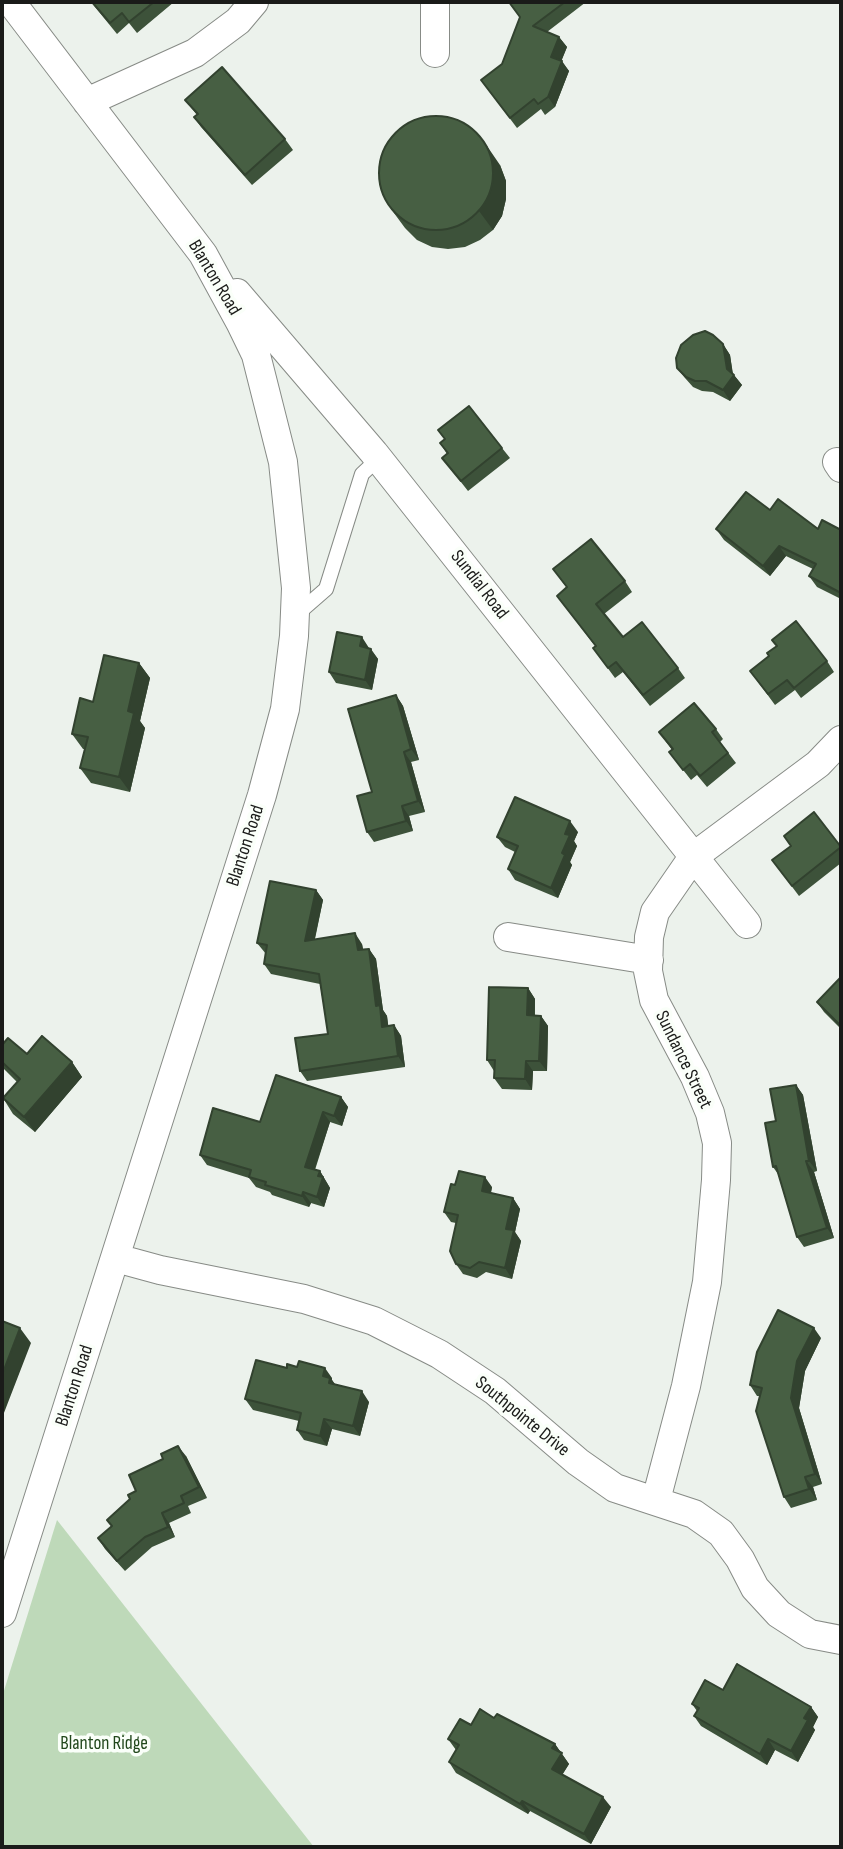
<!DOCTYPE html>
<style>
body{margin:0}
#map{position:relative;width:843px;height:1849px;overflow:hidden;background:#ecf2ec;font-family:"Sofia Sans Condensed",sans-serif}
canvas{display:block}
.frame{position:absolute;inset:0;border:4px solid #1a1b19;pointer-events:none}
</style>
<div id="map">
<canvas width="843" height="1849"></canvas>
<div class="frame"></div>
</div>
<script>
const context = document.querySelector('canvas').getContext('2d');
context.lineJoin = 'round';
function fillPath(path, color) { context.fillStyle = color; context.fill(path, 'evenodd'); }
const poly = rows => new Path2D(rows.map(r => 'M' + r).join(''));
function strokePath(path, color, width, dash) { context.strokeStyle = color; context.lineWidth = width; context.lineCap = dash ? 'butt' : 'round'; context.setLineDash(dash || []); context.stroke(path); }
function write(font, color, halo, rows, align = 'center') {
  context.font = font + ' "Sofia Sans Condensed",sans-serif'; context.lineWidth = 7; context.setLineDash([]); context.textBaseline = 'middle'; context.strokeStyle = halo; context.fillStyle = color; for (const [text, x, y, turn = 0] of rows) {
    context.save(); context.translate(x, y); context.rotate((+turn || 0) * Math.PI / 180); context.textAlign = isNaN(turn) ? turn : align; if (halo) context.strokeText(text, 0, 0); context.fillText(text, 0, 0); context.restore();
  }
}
const green = poly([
 [57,1520,314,1847,2,1847,2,1697]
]);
const service = poly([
 [295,616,326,589,362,474,378,459]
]);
const minor = poly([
 [435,53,435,2],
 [87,102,195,53,238,21,254,2],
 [237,293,374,453,747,924],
 [837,462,841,468],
 [508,937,649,960],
 [116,1258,160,1270,304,1299,374,1321,439,1354,495,1391,578,1462,615,1488,694,1514,721,1533,740,1559,755,1588,779,1614,810,1634,841,1640],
 [656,1500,686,1386,707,1282,716,1180,717,1143,710,1113,695,1077,654,1000,648,971,649,937,655,912,693,857,818,764,841,740],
 [2,1613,262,795,285,709,294,636,296,588,283,462,256,355,240,322,203,254,11,2]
]);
const wall = poly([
 [91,2,174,2,137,33,129,23,117,34],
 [508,2,586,2,547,32,559,37,567,47,561,61,569,71,555,107,545,115,541,109,517,128,481,80,502,64,520,17],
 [185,100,285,139,293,150,252,185,201,127,194,117,197,115],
 [500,165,506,181,506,199,502,216,493,230,480,240,465,247,448,249,432,247,417,240,405,228,391,209],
 [723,344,730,355,733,374,742,385,730,401,713,392,702,391,693,387,685,378,677,368],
 [438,430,502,448,510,458,468,491,442,458,447,454,440,443,445,440],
 [770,510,818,529,841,530,841,599,817,587,809,576,813,569,786,556,770,576,724,540,716,529],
 [553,569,625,581,632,592,604,614,623,637,678,668,685,678,650,706,623,672,615,678,593,648,595,646,557,596,567,588],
 [369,648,378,659,372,690,336,683,329,672],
 [827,661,834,672,801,698,795,690,775,705,750,671],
 [139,663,150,678,140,721,145,728,130,792,91,783,80,768,85,749,83,749,72,734,93,702],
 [396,695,403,706,419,760,411,762,425,812,409,816,413,831,374,842,367,832,372,792],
 [716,729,723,739,720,742,736,763,707,787,697,775,691,780,669,752,672,750,659,732],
 [578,832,574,841,577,846,570,862,572,865,558,898,515,880,508,869,515,852,505,847,497,837],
 [784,836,841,847,841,863,799,896,772,860,791,846],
 [316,890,323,900,315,939,362,944,363,949,369,949,376,959,383,1010,387,1016,388,1026,394,1025,401,1036,405,1067,307,1081,300,1071,328,1034,320,984,271,974,264,964,266,954,257,943],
 [841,977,841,1029,824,1012,817,1002],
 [528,988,535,999,535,1015,541,1016,548,1026,547,1071,533,1071,532,1090,502,1089,494,1078,494,1071,487,1060],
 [2,1045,27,1054,72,1062,82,1077,35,1132,13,1114,3,1098,17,1082,2,1067],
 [796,1085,803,1095,817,1171,814,1172,834,1238,804,1247,797,1237,778,1174,773,1167,776,1121],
 [341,1097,348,1107,342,1126,330,1122,315,1170,320,1171,330,1188,324,1207,311,1203,309,1207,272,1195,270,1192,256,1187,249,1178,207,1165,200,1155,260,1122],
 [455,1185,492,1187,491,1193,513,1198,520,1209,515,1232,521,1241,512,1279,486,1272,477,1278,463,1274,456,1264,456,1223,451,1222,444,1212],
 [821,1338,805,1371,799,1408,822,1484,813,1487,817,1500,791,1508,784,1497,760,1396,757,1396,750,1385],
 [287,1368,332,1378,332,1380,335,1385,369,1402,360,1436,332,1429,327,1446,304,1440,297,1430,299,1421,253,1410,245,1399],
 [186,1456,207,1498,188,1506,191,1513,169,1523,175,1537,152,1547,125,1571,105,1549,98,1538,112,1527,107,1520,130,1499,136,1491],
 [723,1690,811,1707,818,1717,813,1727,815,1730,798,1762,775,1750,767,1765,701,1726,694,1716,697,1711,692,1704],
 [494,1718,555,1744,569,1764,562,1775,611,1807,591,1844,530,1811,528,1814,456,1773,449,1762,456,1750,448,1739,471,1725]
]);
const shadedWall = poly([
 [559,37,567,47,559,67,551,57],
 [562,61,569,71,555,107,548,97],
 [487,146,500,165,506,181,506,199,502,216,493,230,479,211],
 [723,344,730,355,733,376,734,375,742,385,730,401,723,390,727,369],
 [779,546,786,556,770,576,763,566],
 [362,637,369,648,360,646],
 [371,649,378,659,372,690,365,680],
 [139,663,150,678,140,721,145,728,130,792,119,777,128,711],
 [396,695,403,706,419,760,411,749],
 [404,752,411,762,425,812,418,801],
 [402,806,409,816,413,831,406,821],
 [570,821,578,832,574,841,577,846,570,862,572,865,558,898,551,888,562,853,565,834],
 [316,890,323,900,312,951,305,941],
 [355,933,362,944,365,961,358,950],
 [369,949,376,959,383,1010,387,1016,390,1038,382,1027,376,1006],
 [528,988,535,999,534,1026,527,1015],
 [541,1016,548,1026,547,1071,539,1061],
 [394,1025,401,1036,405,1067,398,1056],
 [526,1061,533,1071,532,1090,525,1079],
 [72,1062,82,1077,35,1132,24,1117],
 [796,1085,803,1095,817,1171,809,1161],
 [341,1097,348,1107,342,1126,334,1116],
 [323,1112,330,1122,312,1177,305,1167],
 [806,1161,814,1172,834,1238,827,1228],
 [320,1171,330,1188,324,1207,317,1197],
 [485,1177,492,1187,489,1201,482,1191],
 [303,1192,311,1203,309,1207,302,1196],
 [513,1198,520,1209,515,1232,521,1241,512,1279,505,1268,506,1229],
 [20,1328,31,1343,2,1418,2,1375],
 [814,1328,821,1338,805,1371,799,1408,822,1484,815,1474,791,1398,797,1361],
 [325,1368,332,1378,332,1380,338,1388,331,1385,323,1376],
 [362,1391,369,1402,360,1436,353,1426],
 [324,1419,332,1429,327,1446,320,1436],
 [178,1446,186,1456,207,1498,199,1487],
 [805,1477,813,1487,817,1500,809,1489],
 [162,1513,169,1523,175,1537,168,1527],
 [811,1707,818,1717,813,1727,815,1730,798,1762,791,1751,804,1718],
 [768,1739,775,1750,767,1765,760,1754],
 [555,1744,569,1764,559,1780,552,1769,552,1748],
 [603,1797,611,1807,591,1844,584,1834],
 [522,1801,530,1811,528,1814,520,1804]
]);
const building = poly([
 [92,2,154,2,129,22,122,13,110,23,92,2],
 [509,2,565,2,533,26,559,37,551,57,562,61,548,97,538,104,534,99,510,118,481,80,502,64,520,17,509,2],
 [222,67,285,139,245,175,194,117,198,114,185,100,222,67],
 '379 173a57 57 0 1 1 114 0a57 57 0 1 1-114 0Z',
 [705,331,713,335,723,344,727,369,734,375,723,390,706,381,695,381,686,377,677,368,676,358,681,345,693,335,705,331],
 [469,406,502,448,461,481,442,458,448,453,440,443,445,439,438,430,469,406],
 [746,492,770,510,778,499,818,529,822,520,841,530,841,593,809,576,816,564,779,546,763,566,716,529,746,492],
 [591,539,625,581,596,604,623,637,642,622,678,668,643,695,616,662,608,668,593,648,596,646,557,596,567,587,553,569,591,539],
 [796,621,827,661,794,688,787,680,768,694,750,671,769,656,767,653,777,646,772,640,796,621],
 [337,632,362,637,360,646,371,649,365,680,329,672,337,632],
 [104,655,139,663,128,711,134,713,119,777,80,768,88,737,72,734,80,698,93,702,104,655],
 [396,695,411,749,404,752,418,801,402,806,406,821,367,832,357,796,372,792,348,709,396,695],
 [694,703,716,729,712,732,728,753,700,776,690,764,683,770,669,752,673,749,659,732,694,703],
 [515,797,570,821,565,834,570,835,562,853,565,855,551,888,508,869,518,846,497,837,515,797],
 [814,812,841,847,792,886,772,860,791,846,784,836,814,812],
 [270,881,316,890,305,941,355,933,358,950,369,949,376,1006,380,1005,382,1027,394,1025,398,1056,300,1071,295,1038,328,1034,319,974,264,964,267,945,257,943,270,881],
 [841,977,841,1026,817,1002,841,977],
 [489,987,528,988,527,1015,541,1016,539,1061,526,1061,525,1079,494,1078,495,1060,487,1060,489,987],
 [42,1036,72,1062,24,1117,3,1098,20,1079,2,1062,2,1045,8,1038,27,1054,42,1036],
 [276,1075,341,1097,334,1116,323,1112,305,1167,320,1171,318,1176,323,1177,317,1197,303,1192,302,1196,265,1185,266,1182,249,1177,251,1170,200,1155,213,1108,260,1122,276,1075],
 [796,1085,809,1161,806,1161,827,1228,797,1237,776,1166,773,1167,765,1123,776,1121,770,1089,796,1085],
 [459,1171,485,1177,482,1191,513,1198,506,1229,514,1230,505,1268,479,1262,470,1268,456,1264,450,1251,458,1215,444,1212,451,1184,455,1185,459,1171],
 [778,1310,814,1328,797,1361,791,1398,815,1474,805,1477,809,1489,784,1497,756,1411,762,1388,750,1385,757,1352,778,1310],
 [2,1321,20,1328,2,1375,2,1321],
 [256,1360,287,1368,287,1364,297,1367,299,1361,325,1368,323,1376,330,1378,329,1383,362,1391,353,1426,324,1419,320,1436,297,1430,301,1413,245,1399,256,1360],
 [178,1446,199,1487,181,1496,184,1503,162,1513,168,1527,145,1537,117,1561,98,1538,112,1526,107,1520,130,1499,128,1495,136,1491,129,1475,163,1459,161,1454,178,1446],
 [737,1664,811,1707,804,1718,808,1720,791,1751,768,1739,760,1754,694,1716,699,1708,692,1704,705,1680,723,1690,737,1664],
 [480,1709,494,1718,497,1714,555,1744,552,1748,562,1753,552,1769,603,1797,584,1834,522,1801,520,1804,449,1762,459,1745,448,1739,460,1719,471,1725,480,1709]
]);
const streetNames = [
 ["Blanton Road",214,278,59],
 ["Sundial Road",479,585,52],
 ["Blanton Road",246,846,-72],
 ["Sundance Street",683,1060,64],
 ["Blanton Road",75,1386,-72],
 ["Southpointe Drive",522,1417,39]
];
const parkNames = [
 ["Blanton Ridge",104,1744]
];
fillPath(green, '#bed9b9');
strokePath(service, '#878b86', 16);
strokePath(minor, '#878b86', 30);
strokePath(service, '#fff', 14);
strokePath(minor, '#fff', 28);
fillPath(wall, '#3d523a');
fillPath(shadedWall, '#32422f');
fillPath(building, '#475f43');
strokePath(building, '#32422f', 2);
write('19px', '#1a1b19', '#fafff9', streetNames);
write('19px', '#21471b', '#fafff9', parkNames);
</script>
